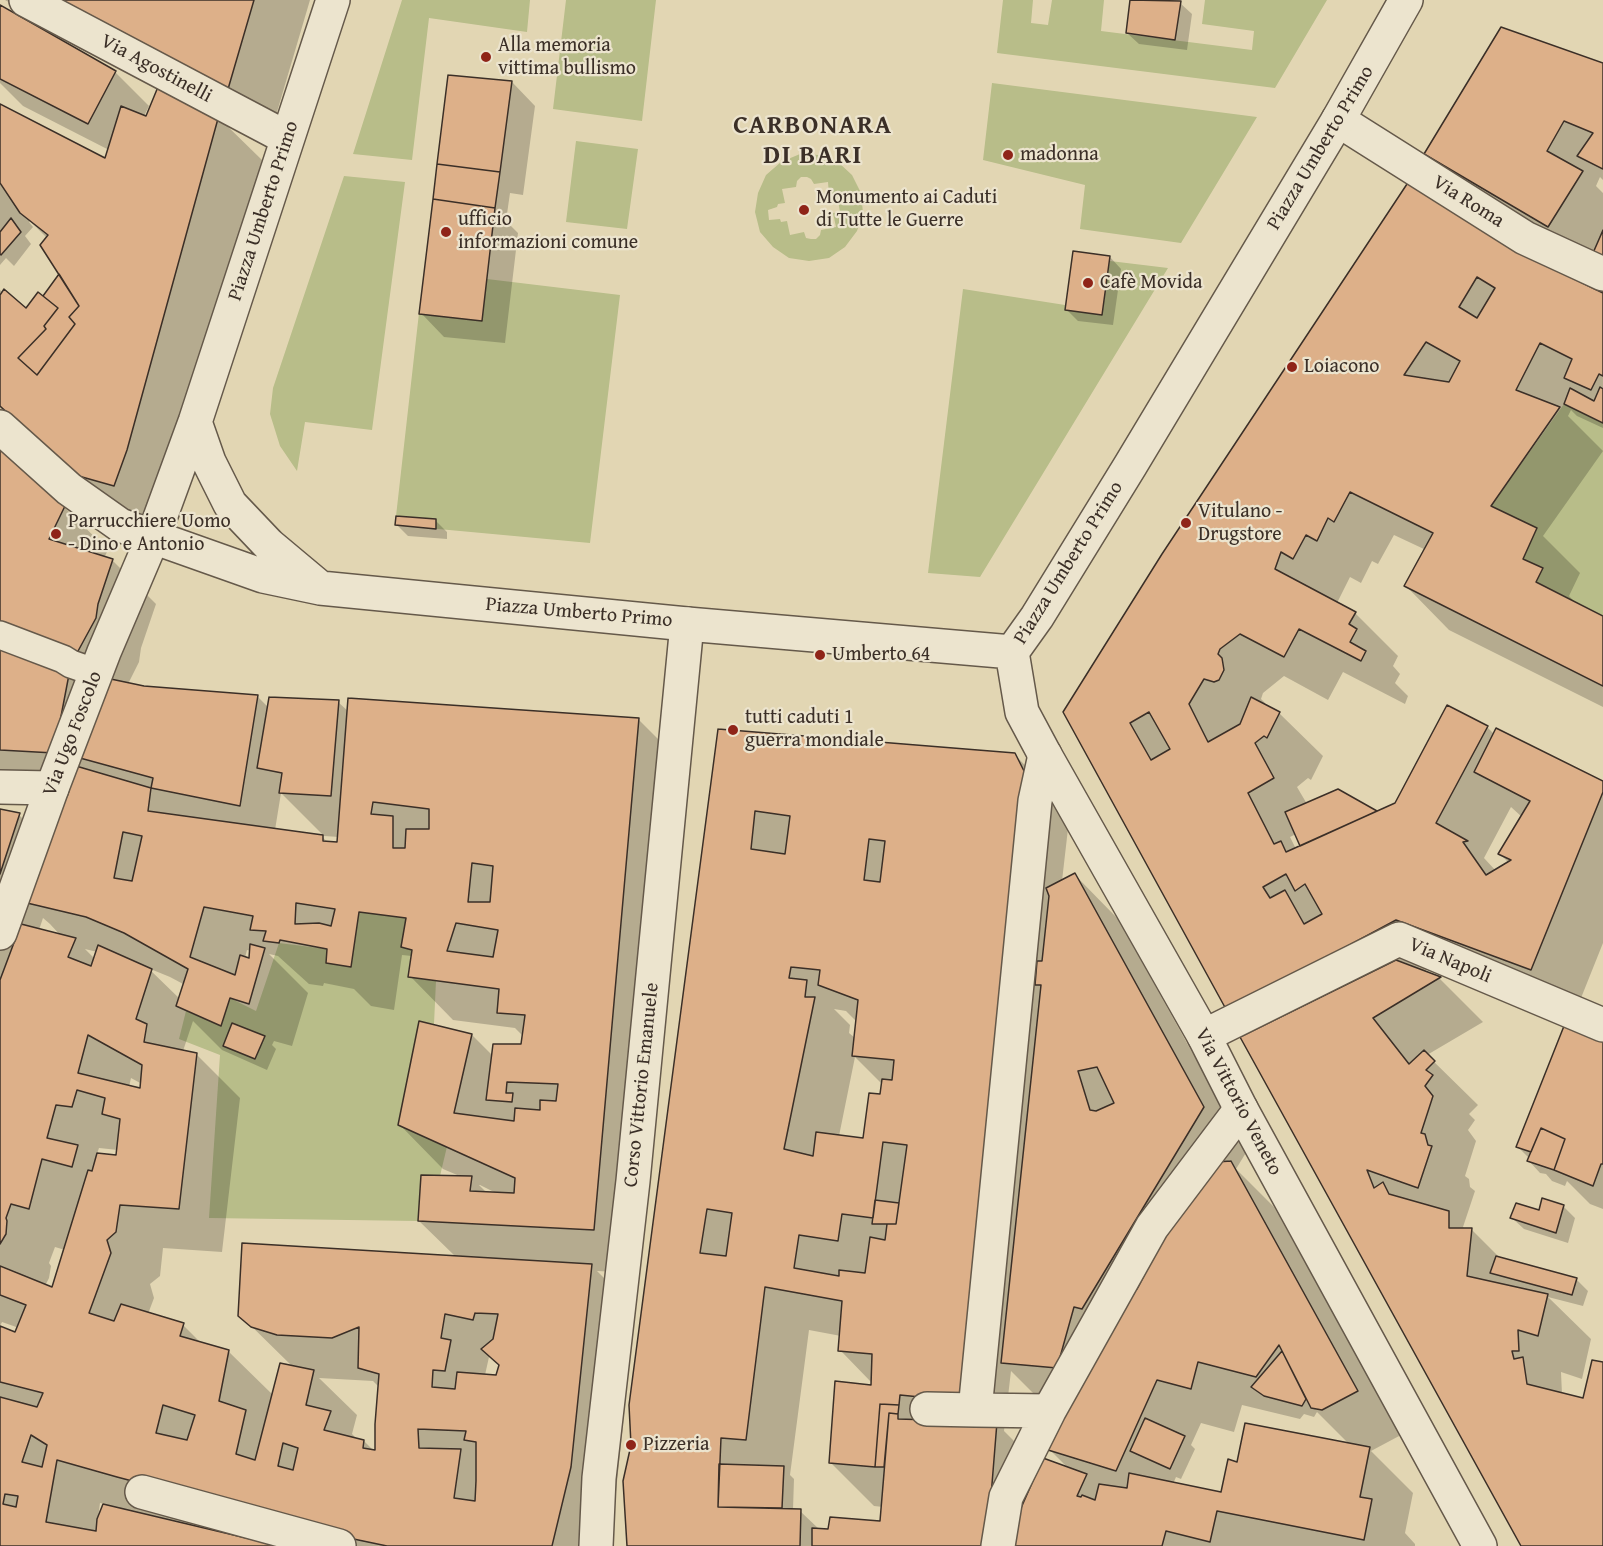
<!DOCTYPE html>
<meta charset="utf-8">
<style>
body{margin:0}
canvas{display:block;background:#e2d6b3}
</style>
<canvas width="1603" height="1546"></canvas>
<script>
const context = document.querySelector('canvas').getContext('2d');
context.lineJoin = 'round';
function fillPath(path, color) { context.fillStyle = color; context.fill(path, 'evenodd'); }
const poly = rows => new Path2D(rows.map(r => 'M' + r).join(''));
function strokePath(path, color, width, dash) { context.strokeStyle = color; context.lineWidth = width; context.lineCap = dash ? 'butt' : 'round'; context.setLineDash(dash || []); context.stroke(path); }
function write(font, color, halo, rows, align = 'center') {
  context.font = font + ' "Gentium Book Plus",serif'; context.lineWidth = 4.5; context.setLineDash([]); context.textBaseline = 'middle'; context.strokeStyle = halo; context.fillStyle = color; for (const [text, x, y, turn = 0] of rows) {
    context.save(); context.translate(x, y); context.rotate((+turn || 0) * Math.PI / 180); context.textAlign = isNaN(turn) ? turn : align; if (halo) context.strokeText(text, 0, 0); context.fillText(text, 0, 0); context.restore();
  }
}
const green = poly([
 [402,0,530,0,527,32,429,18,412,160,353,154],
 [566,0,656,0,642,121,553,109],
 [1003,0,1033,0,1031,23,1048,25,1052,0,1104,0,1101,31,1252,50,1254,31,1202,24,1205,0,1327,0,1275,88,997,53],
 [992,83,1257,117,1181,243,1080,229,1085,185,983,160],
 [576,141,638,149,627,229,566,222],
 [800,154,819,155,838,162,852,175,861,193,863,213,857,231,845,247,829,258,809,261,789,258,773,247,760,232,755,212,758,193,766,175,781,162],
 [801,177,807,177,811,179,814,184,828,182,829,195,837,194,840,212,833,213,836,227,821,230,820,235,816,239,811,239,806,238,804,232,790,235,787,221,781,222,780,219,769,220,768,210,777,207,778,204,785,203,782,189,796,187,797,181],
 [344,176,405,182,372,430,305,422,297,471,280,446,270,414,273,388],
 [1110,261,1168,268,980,577,928,573,963,289,1065,305,1065,310,1102,315],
 [487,279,620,295,590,543,395,525,420,304,419,313,481,321],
 [1564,404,1603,421,1603,616,1536,582,1543,568,1523,559,1537,528,1491,506],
 [359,912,406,918,401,947,412,950,408,977,436,981,434,1024,419,1021,398,1125,450,1134,440,1176,421,1175,418,1221,209,1218,220,1055,179,1039,186,1011,221,1026,230,998,256,1011,279,943,327,949,326,963,351,967]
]);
const shadow = poly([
 [5,0,310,0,269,139,218,117,262,160,170,494,158,529,120,518,0,408,0,290,26,310,43,298,61,274,47,238,30,221,29,222,33,227,25,236,31,244,14,266,6,258,0,265,0,105,106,160,109,150,23,106,0,83,0,7,115,72,149,106,144,116,147,118,161,83,72,39],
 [1132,0,1162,0,1180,3,1192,14,1187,50,1139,44,1127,33],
 [1603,65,1603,180,1600,177,1596,186,1603,193,1603,261,1469,198,1425,154],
 [512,82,535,106,523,195,510,193,506,221,518,233,505,343,444,337,421,313],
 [1409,183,1516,253,1603,294,1603,428,1577,416,1571,410,1568,416,1603,451,1543,536,1580,573,1569,596,1578,605,1603,618,1603,707,1449,630,1406,586,1426,550,1394,535,1378,564,1372,561,1361,583,1350,577,1337,603,1355,613,1398,656,1393,666,1400,674,1395,683,1408,696,1405,704,1343,672,1328,700,1284,676,1263,693,1261,699,1265,703,1266,706,1279,713,1323,756,1311,780,1308,778,1297,787,1307,804,1338,790,1377,813,1396,804,1487,727,1494,734,1603,782,1603,943,1575,1013,1440,963,1423,972,1440,979,1483,1022,1427,1055,1478,1105,1469,1114,1475,1120,1468,1130,1476,1141,1465,1176,1469,1179,1470,1187,1475,1191,1463,1227,1465,1229,1471,1229,1501,1259,1576,1279,1588,1291,1583,1306,1548,1297,1591,1339,1582,1379,1561,1372,1562,1394,1584,1400,1603,1364,1603,1546,1523,1546,1251,1033,1228,1010,1064,712],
 [1511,807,1522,817,1500,854,1509,863,1496,871,1484,858],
 [1296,834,1302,846,1296,849,1290,837],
 [1110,257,1121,269,1113,325,1078,321,1066,309],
 [0,450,64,507,108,550,104,558,112,560,156,604,141,648,139,662,128,684,144,687,257,696,269,708,338,702,349,712,639,720,682,763,637,1273,597,1271,635,1309,614,1511,605,1546,0,1546,0,1328,16,1334,19,1328,2,1322,0,1326,0,811,19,815,49,845,68,794,0,790],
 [281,793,324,836,339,837,339,844,329,843,322,837,275,830],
 [43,918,50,924,61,936,39,930],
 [85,949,97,952,95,959],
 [247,950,251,951,250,960,245,958],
 [269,954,278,956,309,984,323,986,324,983,354,989,371,1006,394,1010,402,955,412,956,410,976,453,1020,515,1028,524,1037,523,1045,493,1056,472,1035,400,1125,443,1169,462,1177,419,1221,456,1257,240,1315,293,1367,273,1395,228,1351,201,1343,183,1325,148,1314,154,1298,150,1284,160,1276,163,1248,222,1252,240,1098,196,1054,183,1051,193,1021,222,1050,267,1070,276,1049,272,1045,274,1041,292,1046,308,993],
 [148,968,170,977,185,985,180,999],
 [131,1078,142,1084,141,1090,129,1087],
 [99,1148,118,1150,118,1157,97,1154],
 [479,1185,480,1185,498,1194,487,1193],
 [55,1247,65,1250,53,1289,45,1286,49,1278,51,1266,49,1263],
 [489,1357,492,1358,500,1366,497,1376,485,1375],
 [319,1378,373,1381,380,1388,377,1452,374,1451,364,1441,358,1440,352,1434,357,1415],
 [100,1503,105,1504,99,1519,98,1518],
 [435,520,447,532,447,539,408,536,397,525],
 [719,730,1014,754,1058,799,1069,820,1062,881,1075,875,1118,919,1247,1151,1236,1169,1274,1207,1401,1435,1371,1451,1413,1493,1405,1533,1415,1544,1415,1546,629,1546,632,1445],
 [834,1009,846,1011,857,1022,855,1038,849,1033,850,1025],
 [855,1057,883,1085,882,1095,864,1140,839,1136],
 [809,1330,841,1336,840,1350,872,1383,872,1386,830,1462,874,1506,883,1507,881,1523,830,1531,820,1530,800,1511,793,1510,794,1479,790,1475],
 [1011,1371,1046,1406,1070,1408,1050,1450,1069,1469,1028,1495,1031,1458,1004,1431],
 [1242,1405,1300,1419,1304,1414,1314,1417,1317,1412,1350,1445,1239,1464,1222,1494,1173,1484,1176,1477,1181,1479,1195,1449,1191,1445,1201,1423,1234,1432],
 [1603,1043,1603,1209,1590,1204,1567,1181,1565,1186,1552,1181,1546,1174,1540,1173,1529,1161,1530,1159,1518,1147],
 [1543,1200,1564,1207,1575,1218,1568,1243,1524,1229,1512,1218,1540,1212]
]);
const building = poly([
 [45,0,254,0,226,96,45,0],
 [1130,0,1181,1,1175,40,1126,33,1130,0],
 [0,5,116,71,88,124,0,79,0,5],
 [1501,27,1603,63,1603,169,1577,156,1593,133,1564,121,1547,151,1583,171,1548,227,1424,154,1501,27],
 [448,75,512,81,500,172,437,164,448,75],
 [160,82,219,115,127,450,114,486,75,475,0,406,0,295,4,289,26,308,38,292,58,308,44,326,46,329,18,358,37,375,75,324,69,317,79,306,40,245,48,235,20,213,0,183,0,104,105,158,121,106,146,116,160,82],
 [437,164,500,172,495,208,433,199,437,164],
 [1409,181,1517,251,1603,293,1603,376,1599,374,1591,390,1564,378,1572,359,1540,343,1516,390,1560,407,1491,506,1537,528,1523,559,1543,568,1536,582,1603,616,1603,686,1404,586,1433,533,1350,492,1334,522,1328,518,1317,541,1306,535,1293,559,1281,552,1275,569,1356,612,1349,624,1357,629,1350,642,1366,651,1361,661,1299,629,1284,657,1240,634,1220,649,1218,654,1222,658,1224,670,1219,680,1214,682,1204,679,1189,704,1208,742,1240,724,1251,697,1280,712,1267,738,1264,736,1255,743,1274,778,1248,793,1274,844,1281,841,1286,852,1395,803,1447,705,1488,726,1436,823,1468,841,1463,842,1486,875,1511,860,1498,854,1530,801,1474,772,1496,728,1603,781,1603,792,1531,970,1396,920,1227,1011,1063,712,1162,554,1409,181],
 [1477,277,1495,288,1477,318,1459,307,1477,277],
 [1426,342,1460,361,1449,382,1404,375,1426,342],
 [1149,712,1170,749,1151,760,1130,723,1149,712],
 [1286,874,1295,891,1305,884,1322,914,1304,924,1285,890,1270,898,1263,887,1286,874],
 [433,199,495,208,482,321,419,314,433,199],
 [11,218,21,232,1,255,0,254,0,232,11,218],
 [1603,230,1603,257,1593,253,1603,230],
 [1073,251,1110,256,1102,315,1065,310,1073,251],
 [59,274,79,306,69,317,75,324,37,375,18,358,46,329,44,326,58,308,43,296,59,274],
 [1600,387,1603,389,1603,423,1564,404,1570,388,1594,401,1600,387],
 [0,448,65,506,49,539,113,559,98,604,96,618,71,664,54,753,0,750,0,448],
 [396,516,436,519,436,529,395,525,396,516],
 [106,678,144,686,258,695,240,806,151,788,153,778,80,758,106,678],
 [269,697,339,700,331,796,279,793,282,773,257,768,269,697],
 [348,698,639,718,594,1230,418,1221,421,1175,472,1176,470,1191,514,1193,515,1178,398,1125,419,1021,472,1034,454,1113,514,1121,515,1108,540,1110,540,1100,556,1101,558,1084,507,1082,506,1093,513,1093,512,1102,486,1100,493,1044,521,1044,525,1015,497,1013,499,989,408,977,412,950,401,947,406,918,359,912,351,967,326,963,327,949,280,940,279,943,263,941,266,931,250,930,253,916,204,907,190,957,235,975,240,955,249,958,250,944,265,948,249,1004,230,998,221,1026,176,1006,188,969,124,933,86,917,27,903,76,766,151,788,148,811,323,835,323,841,337,842,348,698],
 [373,802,429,809,429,829,406,829,405,848,393,848,393,816,371,814,373,802],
 [123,832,142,836,132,881,114,878,123,832],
 [472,863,493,866,490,902,468,902,472,863],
 [296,903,335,909,331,926,319,923,295,924,296,903],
 [456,923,498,930,493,957,447,951,456,923],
 [718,729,1015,753,1026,775,960,1401,900,1395,899,1405,880,1404,875,1467,829,1463,835,1381,871,1385,872,1354,838,1351,842,1301,765,1287,746,1440,721,1438,718,1507,801,1509,800,1546,627,1546,623,1481,631,1445,629,1405,718,729],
 [755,811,790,816,785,854,751,849,755,811],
 [869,839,885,841,880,882,864,880,869,839],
 [791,967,820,970,818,985,858,1000,852,1056,894,1060,892,1080,882,1079,880,1094,869,1093,863,1138,816,1132,813,1156,784,1149,815,997,805,997,807,980,789,978,791,967],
 [883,1142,907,1145,896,1224,887,1224,885,1240,870,1237,865,1273,839,1270,839,1276,794,1268,799,1235,838,1241,842,1214,873,1218,883,1142],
 [707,1209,732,1213,726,1256,700,1253,707,1209],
 [1338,789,1377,811,1300,846,1285,812,1338,789],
 [0,809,20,813,0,874,0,809],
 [1075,873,1204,1107,1082,1309,1074,1307,1057,1368,1001,1363,1041,985,1035,985,1037,961,1042,961,1049,896,1046,888,1075,873],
 [1097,1067,1114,1103,1096,1111,1090,1110,1078,1071,1097,1067],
 [21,924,76,938,68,957,91,966,98,945,152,969,136,1019,147,1024,144,1042,197,1053,179,1209,120,1205,116,1232,107,1240,111,1253,89,1313,114,1321,121,1304,184,1323,180,1336,229,1350,219,1401,246,1410,236,1454,255,1460,280,1363,314,1370,306,1405,331,1411,324,1430,364,1440,363,1448,375,1450,375,1424,379,1374,358,1368,359,1327,332,1338,277,1335,251,1327,238,1316,242,1243,592,1264,571,1467,552,1546,387,1546,344,1537,117,1477,57,1460,46,1522,96,1531,97,1519,103,1504,280,1546,0,1546,0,1397,37,1407,43,1393,0,1382,0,1326,15,1332,26,1305,0,1295,0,1266,52,1287,88,1170,92,1171,97,1153,116,1155,120,1119,102,1114,105,1098,77,1090,72,1107,56,1105,47,1138,78,1145,72,1167,42,1159,29,1209,11,1204,6,1218,7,1221,6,1234,0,1244,0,980,21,924],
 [88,1035,142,1065,140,1088,78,1073,88,1035],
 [475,1313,498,1314,493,1339,481,1349,499,1365,496,1375,457,1372,455,1389,432,1387,433,1370,445,1371,451,1340,441,1338,445,1314,473,1320,475,1313],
 [163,1405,195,1415,187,1440,156,1433,163,1405],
 [418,1429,466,1431,464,1440,476,1442,476,1481,475,1501,454,1498,461,1449,419,1448,418,1429],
 [31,1435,47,1445,42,1467,22,1462,31,1435],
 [283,1443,298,1448,293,1470,278,1466,283,1443],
 [5,1494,18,1496,16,1507,3,1504,5,1494],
 [1396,960,1441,977,1373,1018,1409,1064,1424,1050,1435,1061,1426,1070,1433,1075,1425,1086,1433,1096,1421,1133,1425,1134,1428,1145,1432,1146,1418,1188,1367,1170,1374,1188,1383,1182,1389,1194,1449,1211,1449,1228,1472,1228,1467,1276,1548,1294,1538,1336,1518,1330,1519,1351,1512,1351,1514,1359,1523,1357,1527,1384,1583,1398,1592,1360,1603,1362,1603,1546,1521,1546,1240,1037,1396,960],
 [232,1023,265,1036,255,1059,223,1046,232,1023],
 [1564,1026,1603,1041,1603,1164,1601,1164,1593,1186,1554,1170,1565,1139,1541,1128,1531,1152,1516,1147,1564,1026],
 [1541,1128,1565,1139,1554,1170,1527,1161,1541,1128],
 [1231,1161,1358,1391,1322,1410,1311,1408,1279,1345,1256,1377,1198,1362,1191,1389,1157,1380,1116,1471,1048,1450,1129,1286,1137,1289,1160,1245,1216,1162,1231,1161],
 [1542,1198,1564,1205,1556,1233,1510,1218,1516,1203,1539,1210,1542,1198],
 [875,1200,899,1203,896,1224,872,1224,875,1200],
 [1496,1256,1577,1278,1572,1295,1490,1273,1496,1256],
 [1282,1351,1306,1399,1302,1406,1264,1396,1251,1387,1282,1351],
 [880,1404,899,1405,898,1414,889,1413,884,1467,875,1467,880,1404],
 [889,1413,898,1414,898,1419,997,1422,987,1546,812,1546,812,1528,828,1529,830,1517,880,1521,889,1413],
 [1145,1418,1185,1436,1170,1469,1130,1451,1145,1418],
 [1245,1423,1370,1447,1360,1497,1372,1499,1364,1540,1217,1511,1210,1542,1166,1531,1162,1546,1011,1546,1014,1524,1043,1458,1087,1474,1077,1496,1081,1497,1082,1495,1095,1500,1099,1484,1127,1488,1129,1473,1221,1492,1228,1459,1237,1462,1245,1423],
 [719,1464,784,1466,782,1508,718,1507,719,1464]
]);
const service = poly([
 [0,635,63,659,71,664,97,673]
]);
const minor = poly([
 [26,0,287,138],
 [1338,120,1525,238,1603,274],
 [0,427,69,489,120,525,153,537],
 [0,787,52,788],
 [1204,1036,1399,939,1603,1025],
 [927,1409,975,1410],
 [1049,1411,1152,1227,1241,1109],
 [142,1492,339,1546],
 [596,1546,599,1478,633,1181,687,624],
 [998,1546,1006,1497,1049,1411,975,1410,1035,801,1045,755]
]);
const tertiary = poly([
 [195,422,209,462,230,504,269,545,318,586],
 [153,537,263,576,320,588,687,624,1012,652],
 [1012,652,1022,712,1045,755,1204,1036,1241,1109,1480,1546],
 [1012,652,1037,617,1130,466,1338,120,1406,0],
 [0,933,52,788,104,652,153,537,195,422,333,0]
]);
const markers = [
 [486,57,6,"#8f2418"],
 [1008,155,6,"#8f2418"],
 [804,210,6,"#8f2418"],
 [446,232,6,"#8f2418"],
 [1088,283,6,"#8f2418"],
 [1292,367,6,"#8f2418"],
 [1186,523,6,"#8f2418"],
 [56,534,6,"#8f2418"],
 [820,655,6,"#8f2418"],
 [733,730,6,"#8f2418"],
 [631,1445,6,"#8f2418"]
];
const poiNames = [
 ["Alla memoria",498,46],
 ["vittima bullismo",498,69],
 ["madonna",1020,155],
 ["Monumento ai Caduti",816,198],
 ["di Tutte le Guerre",816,221],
 ["ufficio",458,220],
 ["informazioni comune",458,243],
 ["Cafè Movida",1100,283],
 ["Loiacono",1304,367],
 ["Vitulano -",1198,512],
 ["Drugstore",1198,535],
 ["Parrucchiere Uomo",68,522],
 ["- Dino e Antonio",68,545],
 ["Umberto 64",832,655],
 ["tutti caduti 1",745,718],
 ["guerra mondiale",745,741],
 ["Pizzeria",643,1445]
];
const streetNames = [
 ["Via Agostinelli",156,69,28],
 ["Piazza Umberto Primo",1321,148,-59],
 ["Via Roma",1468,202,32],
 ["Piazza Umberto Primo",264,211,-72],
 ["Piazza Umberto Primo",1069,563,-58],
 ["Piazza Umberto Primo",579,613,5],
 ["Via Ugo Foscolo",73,734,-69],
 ["Via Napoli",1450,961,23],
 ["Corso Vittorio Emanuele",642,1085,-84],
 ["Via Vittorio Veneto",1238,1102,62]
];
const districtNames = [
 ["CARBONARA",813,126],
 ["DI BARI",813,156]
];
fillPath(green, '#b8bd89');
fillPath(shadow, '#0003');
fillPath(building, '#ddb089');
strokePath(building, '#3b2f27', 1.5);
strokePath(service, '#65594a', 30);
strokePath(minor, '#65594a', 36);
strokePath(tertiary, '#65594a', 36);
strokePath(service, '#ece4ce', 27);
strokePath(minor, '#ece4ce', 33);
strokePath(tertiary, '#ece4ce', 33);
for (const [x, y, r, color] of markers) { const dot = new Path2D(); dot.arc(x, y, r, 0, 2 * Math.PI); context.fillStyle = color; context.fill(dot); strokePath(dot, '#ece4ce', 2); }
write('20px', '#3b2f27', '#ece4ce', poiNames, 'left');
write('20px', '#3b2f27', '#ece4ce', streetNames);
context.letterSpacing = '1.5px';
write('bold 26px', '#3b2f27', '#ece4ce', districtNames);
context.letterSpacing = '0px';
</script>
